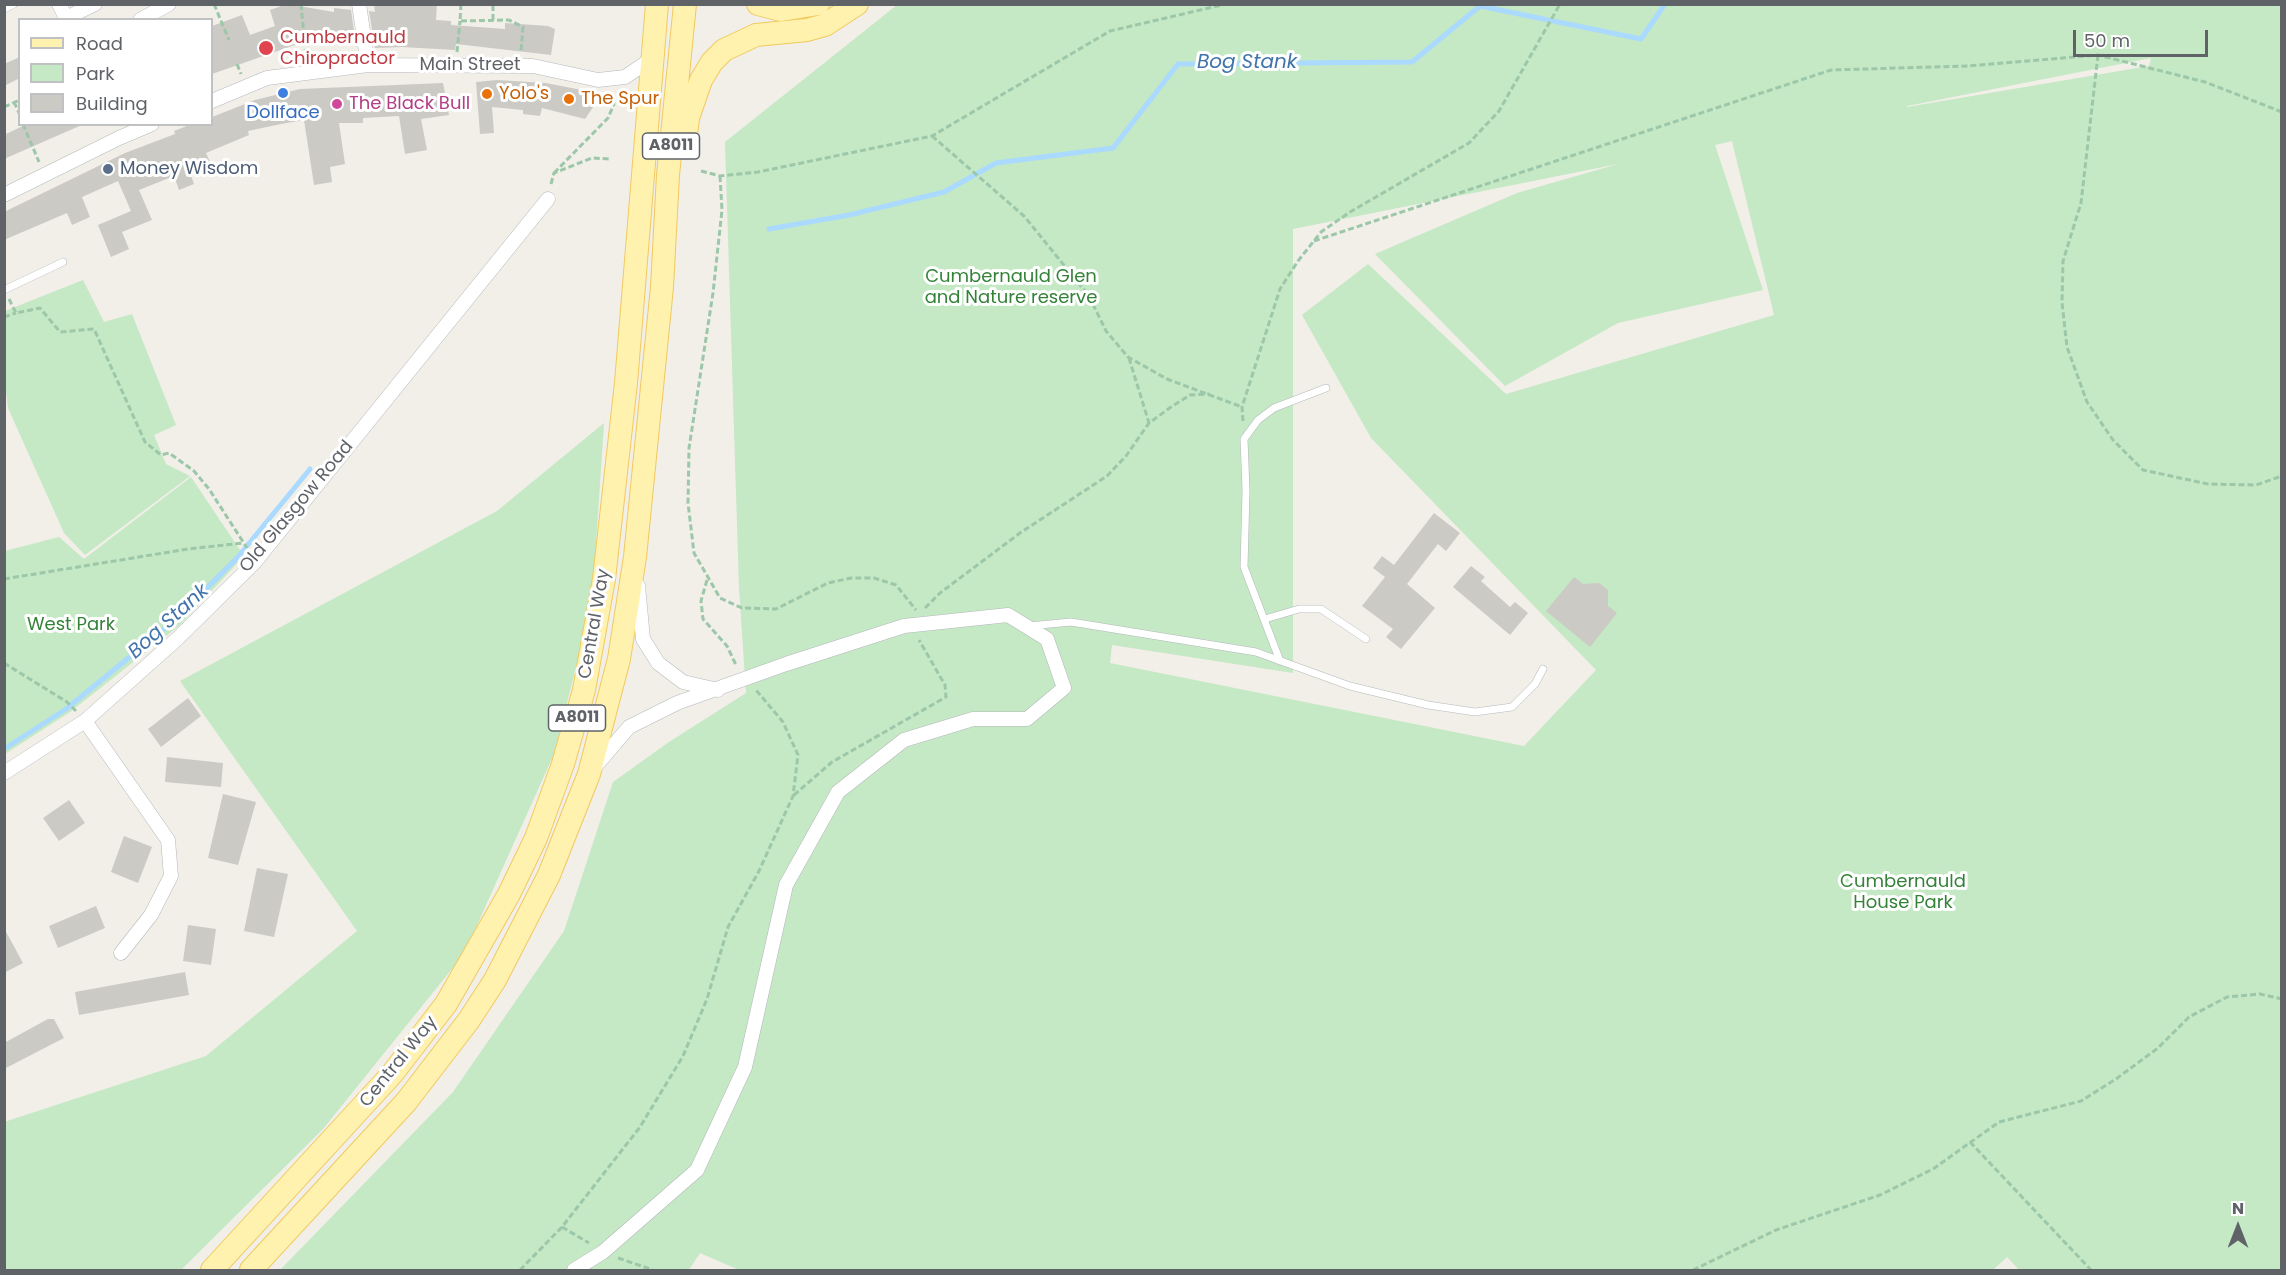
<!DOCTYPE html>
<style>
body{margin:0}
#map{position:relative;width:2286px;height:1275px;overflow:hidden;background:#f1efe8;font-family:Poppins,sans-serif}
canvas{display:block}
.frame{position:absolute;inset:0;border:6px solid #5f6368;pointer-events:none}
.legend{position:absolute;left:18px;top:18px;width:195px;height:108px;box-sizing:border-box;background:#fff;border:2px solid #bfc1c3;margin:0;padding:8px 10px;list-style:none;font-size:18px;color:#5f6368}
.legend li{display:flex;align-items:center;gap:12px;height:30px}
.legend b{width:30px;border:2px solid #bfc1c3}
.north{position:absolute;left:2208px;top:1197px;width:60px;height:60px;-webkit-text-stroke:4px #fff;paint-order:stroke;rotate:0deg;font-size:16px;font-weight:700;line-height:24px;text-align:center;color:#5f6368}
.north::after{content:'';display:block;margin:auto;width:21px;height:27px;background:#5f6368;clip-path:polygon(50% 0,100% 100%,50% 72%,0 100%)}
.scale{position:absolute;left:2073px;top:30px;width:135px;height:27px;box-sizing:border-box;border:3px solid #5f6368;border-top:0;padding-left:8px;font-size:18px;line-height:21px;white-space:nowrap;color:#5f6368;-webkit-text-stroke:4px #fff;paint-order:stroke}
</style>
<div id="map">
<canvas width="2286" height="1275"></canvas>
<div class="frame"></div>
<ul class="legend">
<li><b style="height:8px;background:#fff2af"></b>Road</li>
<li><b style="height:16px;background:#c5e8c5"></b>Park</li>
<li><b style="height:16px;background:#cccac5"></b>Building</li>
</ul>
<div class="north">N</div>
<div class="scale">50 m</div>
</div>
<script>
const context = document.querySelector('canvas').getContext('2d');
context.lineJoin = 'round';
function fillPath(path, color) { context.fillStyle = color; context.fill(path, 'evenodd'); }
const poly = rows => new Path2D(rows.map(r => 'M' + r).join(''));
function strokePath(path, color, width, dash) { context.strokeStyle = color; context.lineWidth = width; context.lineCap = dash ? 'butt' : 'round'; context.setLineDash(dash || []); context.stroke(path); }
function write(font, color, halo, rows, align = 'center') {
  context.font = font + ' Poppins,sans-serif'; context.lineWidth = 6; context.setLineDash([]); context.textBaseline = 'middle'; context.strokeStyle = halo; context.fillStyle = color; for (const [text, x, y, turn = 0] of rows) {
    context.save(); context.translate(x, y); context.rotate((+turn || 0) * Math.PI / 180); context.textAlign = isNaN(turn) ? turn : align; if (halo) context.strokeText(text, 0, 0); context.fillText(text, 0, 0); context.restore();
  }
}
const green = poly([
 [897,5,2281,5,2281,1270,2019,1270,2007,1257,1993,1270,739,1270,700,1253,689,1270,280,1270,453,1092,564,931,613,782,669,742,746,693,739,588,725,142],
 [2151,58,2149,66,1907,107,1907,106],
 [1732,141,1774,315,1506,394,1368,264,1302,315,1371,438,1596,670,1524,746,1110,663,1112,645,1293,673,1293,229,1618,164,1517,193,1375,254,1505,386,1618,323,1763,290,1715,145],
 [83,280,104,322,132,314,176,425,154,435,166,464,190,476,85,555,64,533,8,408,4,375,5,311],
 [604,423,592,604,554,754,464,954,323,1129,181,1270,5,1270,4,1122,206,1056,357,931,180,681,497,511],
 [191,477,244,556,180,625,70,712,5,754,5,551,59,537,84,559]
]);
const stream = poly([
 [769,229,849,215,944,192,996,163,1113,148,1178,64,1412,62,1480,6,1641,39,1665,4],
 [4,749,66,709,175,620,237,558,310,469]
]);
const building = poly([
 [287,4,334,12,334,8,351,10,356,45,309,40,212,74,212,26,242,15,250,35,275,26,270,10],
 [374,4,437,4,436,20,451,21,451,25,505,29,505,23,548,26,555,29,551,55,456,44,455,50,402,47,375,48,369,11,375,12],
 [20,57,20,78,4,86,4,64],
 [497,80,546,83,602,94,585,119,542,108,540,116,523,114,523,110,492,107,494,133,480,134,476,82],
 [443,83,449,115,421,119,427,150,405,154,399,116,363,118,363,123,339,123,345,164,330,167,332,182,314,185,304,120,281,124,248,131,249,135,206,153,210,162,189,170,194,184,179,190,174,176,139,190,152,220,122,232,129,249,111,257,98,225,131,211,118,181,82,197,90,217,72,225,67,213,4,240,4,212,125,153,175,134,174,131,192,124,212,124,212,117,255,100,300,89],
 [27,124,84,124,4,159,4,135],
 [1434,513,1460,533,1446,551,1438,544,1407,584,1435,608,1401,649,1386,637,1393,629,1362,606,1385,577,1373,568,1382,556,1394,565],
 [1471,566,1485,577,1481,581,1510,607,1515,602,1528,613,1510,635,1453,587],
 [1574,577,1583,584,1599,583,1608,590,1608,606,1617,613,1590,647,1546,611],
 [188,698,201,716,161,747,148,729],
 [167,757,223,763,221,787,165,782],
 [223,794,256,802,238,865,208,858],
 [69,800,85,823,59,841,43,818],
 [124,836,152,847,138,883,111,872],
 [257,868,288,874,274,937,244,931],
 [96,906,105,928,58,948,49,926],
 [188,925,216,929,211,965,183,961],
 [4,928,23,963,4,973],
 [185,972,189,995,79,1015,75,992],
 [48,1019,54,1019,64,1038,4,1069,4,1043]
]);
const path = poly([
 [214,4,229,40],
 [301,4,306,57],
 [461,4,460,21,509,20,523,27,521,51],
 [493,20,493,4],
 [457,52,460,21],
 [2098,55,2081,203,2063,261,2062,303,2067,347,2087,402,2113,440,2143,470,2208,484,2256,485,2282,476],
 [237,64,241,74],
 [14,102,20,115],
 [4,107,20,100],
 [23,124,39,162],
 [932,136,1024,216,1089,296,1106,331,1128,357,1167,379,1242,407],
 [701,171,720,176,758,172,932,136,1110,31,1226,4],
 [554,173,608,118,614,104,609,94],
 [720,176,722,210,713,293,689,448,688,503,694,553,720,598,742,608,776,609,828,583,851,578,874,578,896,585,916,610],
 [551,184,554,173,592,158,610,159],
 [1314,241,1831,70,1968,66,2098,55,2205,82,2282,112],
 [9,299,16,313,40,308,60,332,94,329,145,442,161,455,169,453,194,471,209,489,247,548],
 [4,317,16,313],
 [1129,358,1149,423],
 [1243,421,1242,407,1280,289,1298,261,1321,232,1350,212,1469,143,1499,111,1560,4],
 [4,579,188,549,243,543],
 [707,580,701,601,703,619,727,646,736,665],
 [925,608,940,593,1020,533,1107,476,1126,456,1149,423,1171,407,1190,395,1209,394],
 [4,663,67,702,76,711],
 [794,795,832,762,946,697,945,685,919,640],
 [1970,1142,2091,1270],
 [562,1227,589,1243],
 [618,1258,653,1270],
 [520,1270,562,1227,640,1127,683,1056,707,999,728,927,759,871,793,796,798,755,783,722,756,690],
 [1693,1270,1776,1230,1880,1195,1933,1169,1999,1122,2081,1101,2116,1079,2158,1048,2189,1017,2227,997,2260,994,2282,999]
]);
const lane = poly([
 [4,9,14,4],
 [4,290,63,262],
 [1265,619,1299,609,1321,609,1366,639],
 [1029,626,1071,622,1256,652,1350,686,1428,705,1475,712,1512,707,1535,684,1543,669],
 [1280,661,1244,567,1246,491,1244,439,1258,420,1274,408,1326,388]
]);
const street = poly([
 [59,4,66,18,95,4],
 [359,4,368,65],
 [140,20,169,4],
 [212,101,267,78,368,65,533,66,598,80,625,77,653,58],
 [4,195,119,138,152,124],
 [638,586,643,639,658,663,683,682,718,690],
 [85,721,168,840,171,876,151,915,121,953],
 [4,773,85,721,177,639,254,563,548,199],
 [574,1270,603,1252,697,1170,745,1067,786,885,838,792,904,740,973,719,1027,719,1064,688,1047,639,1008,615,904,626,786,664,677,703,629,727,594,768]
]);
const primary = poly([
 [758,4,781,10,818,4],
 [685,143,688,118,701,80,712,62,724,50,756,35,807,30,825,25,857,4],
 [212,1270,392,1074,446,1004,509,894,536,838,563,764,584,690,604,579,626,383,657,4],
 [251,1270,406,1102,469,1020,495,980,549,875,589,774,619,659,635,557,662,287,668,175,685,4]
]);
const markers = [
 [266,48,8,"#e0444e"],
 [283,93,6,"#3f7fe0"],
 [487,94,6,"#e8710a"],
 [569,99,6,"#e8710a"],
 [337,104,6,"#d1479c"],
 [108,169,6,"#5c6f8a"]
];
const shields = [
 [671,146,57],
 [577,718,57]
];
const shieldNames = [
 ["A8011",671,146],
 ["A8011",577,718]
];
const healthNames = [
 ["Cumbernauld",280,38],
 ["Chiropractor",280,59]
];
const streetNames = [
 ["Main Street",470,65],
 ["Old Glasgow Road",297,507,-50],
 ["Central Way",595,624,-80],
 ["Central Way",399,1062,-51]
];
const foodNames = [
 ["Yolo's",499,94],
 ["The Spur",581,99]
];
const hotelNames = [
 ["The Black Bull",349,104]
];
const shopNames = [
 ["Dollface",283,113]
];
const serviceNames = [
 ["Money Wisdom",120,169]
];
const parkNames = [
 ["Cumbernauld Glen",1011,277],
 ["and Nature reserve",1011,298],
 ["West Park",71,625],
 ["Cumbernauld",1903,882],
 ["House Park",1903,903]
];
const waterNames = [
 ["Bog Stank",1247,63],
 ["Bog Stank",169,622,-42]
];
fillPath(green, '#c5e8c5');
strokePath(stream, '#aadaff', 5);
fillPath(building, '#cccac5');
strokePath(lane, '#b5b8bc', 8);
strokePath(street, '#b5b8bc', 15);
strokePath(primary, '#f2c960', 24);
strokePath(path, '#9cc7a9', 3, [6, 3]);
strokePath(lane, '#fff', 7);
strokePath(street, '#fff', 14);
strokePath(primary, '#fff2af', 22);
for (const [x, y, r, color] of markers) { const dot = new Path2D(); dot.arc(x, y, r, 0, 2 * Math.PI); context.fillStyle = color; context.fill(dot); strokePath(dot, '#fff', 2); }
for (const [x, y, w] of shields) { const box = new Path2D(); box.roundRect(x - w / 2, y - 13, w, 26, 4.5); context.fillStyle = '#fff'; context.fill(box); strokePath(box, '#5f6368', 1.5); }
write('bold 16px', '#5f6368', null, shieldNames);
write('18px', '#be3a42', '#fff', healthNames, 'left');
write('18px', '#5f6368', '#fff', streetNames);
write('18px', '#c56008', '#fff', foodNames, 'left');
write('18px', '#b23c85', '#fff', hotelNames, 'left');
write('18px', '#366cbe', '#fff', shopNames);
write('18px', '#4e5e75', '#fff', serviceNames, 'left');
write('18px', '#348238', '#fff', parkNames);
write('italic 20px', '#4174aa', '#fff', waterNames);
</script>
